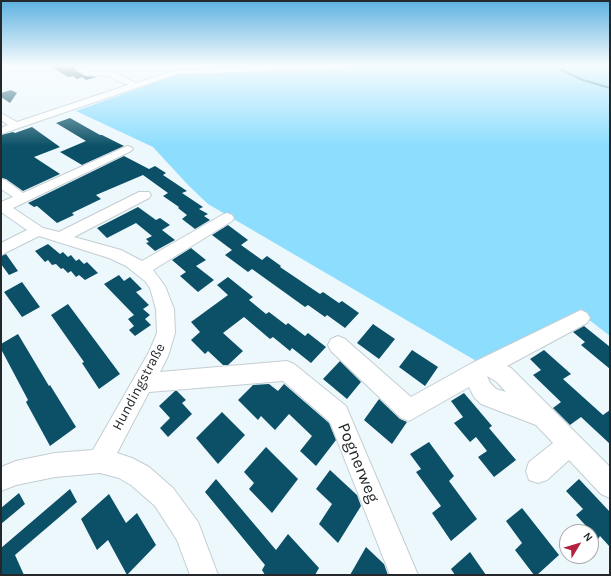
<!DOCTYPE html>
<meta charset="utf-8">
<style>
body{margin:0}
#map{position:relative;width:611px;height:576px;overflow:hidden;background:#edf8fd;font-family:Karla,sans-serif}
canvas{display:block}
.frame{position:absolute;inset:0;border:2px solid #24282a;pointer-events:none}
.north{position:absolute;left:559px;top:524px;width:40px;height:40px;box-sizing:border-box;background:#fff;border:1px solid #a7a9aa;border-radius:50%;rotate:52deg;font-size:11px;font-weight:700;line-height:16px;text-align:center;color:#24282a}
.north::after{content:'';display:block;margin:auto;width:14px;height:18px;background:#b42240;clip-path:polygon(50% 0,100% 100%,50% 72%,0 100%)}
</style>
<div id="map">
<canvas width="611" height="576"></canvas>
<div class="frame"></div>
<div class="north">N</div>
</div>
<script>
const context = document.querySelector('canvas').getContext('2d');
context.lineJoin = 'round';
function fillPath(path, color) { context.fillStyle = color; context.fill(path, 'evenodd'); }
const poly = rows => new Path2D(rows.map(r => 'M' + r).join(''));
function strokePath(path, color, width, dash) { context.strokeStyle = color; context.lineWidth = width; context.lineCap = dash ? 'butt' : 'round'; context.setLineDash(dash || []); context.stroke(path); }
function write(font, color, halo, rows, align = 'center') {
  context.font = font + ' Karla,sans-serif'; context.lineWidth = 4; context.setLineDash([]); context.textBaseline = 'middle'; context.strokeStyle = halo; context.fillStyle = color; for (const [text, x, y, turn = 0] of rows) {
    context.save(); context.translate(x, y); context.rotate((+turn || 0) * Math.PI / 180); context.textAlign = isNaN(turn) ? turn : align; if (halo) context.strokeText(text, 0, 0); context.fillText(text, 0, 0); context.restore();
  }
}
const green = poly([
 [343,66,610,66,610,336,579,312,478,362,208,204,189,186,153,147,76,111,187,71]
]);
const stream = poly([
 [553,66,583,80,610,88]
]);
const building = poly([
 [50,66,75,66,75,70,85,76,97,77,86,80,82,77,77,79,73,76,68,77],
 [11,90,17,93,10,103,1,97,1,93],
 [70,118,100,135,102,135,124,146,82,165,60,152,86,141,56,123],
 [32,127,60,147,34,157,60,174,23,191,6,179,1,178,1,135,13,132,15,133],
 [124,156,149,169,155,166,166,173,163,175,187,191,182,193,203,207,199,209,208,214,204,216,210,220,195,229,182,219,187,215,178,208,179,207,163,196,168,193,143,175,96,195,101,199,72,213,74,215,57,223,37,206,34,207,28,203],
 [138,207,156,220,160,218,170,225,162,230,175,240,155,251,146,243,149,242,146,239,152,236,136,223,107,238,97,228],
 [228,225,248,240,241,245,262,260,267,256,281,266,280,267,320,294,323,292,339,303,342,301,359,313,345,328,327,315,325,317,308,305,305,307,252,269,248,272,225,255,232,250,212,235],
 [48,244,60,254,63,252,68,257,71,255,76,261,79,259,84,264,87,262,98,273,85,280,79,275,76,277,71,271,68,273,63,268,61,269,56,264,52,265,48,260,45,262,35,251],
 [191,248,206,260,196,266,214,280,198,292,180,276,186,272,172,260],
 [6,254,18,271,9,275,1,264,1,256],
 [119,275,124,281,130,277,142,289,136,292,149,305,143,309,150,315,145,319,151,325,135,336,129,330,134,326,128,319,134,315,104,284],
 [228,277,253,297,249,300,266,314,269,312,286,325,288,323,305,336,308,333,326,347,311,363,292,348,290,351,273,337,270,339,244,317,223,333,243,351,228,365,223,365,208,351,205,354,191,340,200,332,191,322,228,295,217,285],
 [22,282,40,307,22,317,4,292],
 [68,304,120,374,99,389,82,363,84,362,51,315],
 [373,324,395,339,379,359,357,343],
 [584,326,610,347,610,369,581,345,585,342,573,332],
 [18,334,49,386,50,385,76,427,50,446,26,402,28,400,1,349,1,344],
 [412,350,438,367,425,386,399,367],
 [544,350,571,374,563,379,603,415,610,410,610,444,581,417,570,425,553,408,561,402,533,375,541,370,530,359],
 [340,361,361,382,347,399,323,379],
 [269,384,278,391,284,384,329,423,336,440,316,466,300,451,312,436,289,414,275,430,261,416,258,420,238,400,253,385],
 [175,391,177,391,186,400,182,403,192,414,168,437,160,428,170,418,159,406],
 [464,393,492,426,489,428,516,460,494,477,478,457,487,451,476,437,470,442,454,423,463,417,451,401],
 [379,399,400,419,407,422,392,444,364,420],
 [222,412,245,435,218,464,196,438],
 [429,442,454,476,449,481,477,519,451,541,432,513,441,506,416,472,421,469,410,454],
 [266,447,298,479,272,513,249,489,254,483,244,472],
 [330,470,357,495,361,506,338,543,319,524,332,504,316,489],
 [216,479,276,550,288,534,319,568,315,575,265,575,262,570,265,565,205,492],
 [579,479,610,512,610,547,600,536,598,539,576,515,583,509,566,491],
 [70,489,77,502,15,555,24,575,1,575,1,548],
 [19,493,25,504,1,524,1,508],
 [109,494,126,523,137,513,156,545,127,575,108,540,97,550,81,519],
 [522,508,559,555,537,575,534,575,515,550,522,543,506,521],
 [366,547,384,564,388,575,350,575],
 [470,552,486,575,455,575,451,569]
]);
const minor = poly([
 [76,66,82,66,91,71,113,72,136,83,176,70,286,66,347,66,343,68,177,74,1,134,1,128,8,125,1,120,1,113,17,122,128,85,108,76,86,75,76,69,76,66],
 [127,146,131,147,133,149,131,151,13,208,43,228,59,232,139,192,149,192,151,195,149,198,74,237,121,250,142,261,222,215,227,213,232,215,234,218,232,221,153,270,165,286,174,309,175,333,168,356,160,372,287,361,294,364,346,406,418,575,390,575,330,422,283,381,149,392,117,453,132,458,149,467,173,488,198,522,218,575,190,575,177,540,155,506,131,485,119,478,100,473,55,477,16,485,1,491,1,467,16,461,55,453,93,450,149,352,157,333,156,309,150,288,145,281,126,266,109,258,39,236,1,255,1,243,27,230,1,212,1,202,13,197,1,189,1,179,5,180,23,193,127,146],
 [581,310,587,313,590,318,587,323,507,366,511,368,610,467,610,498,601,494,569,460,547,480,538,483,529,480,526,471,529,462,553,443,536,425,481,404,474,397,469,387,409,421,401,418,331,351,328,345,331,339,338,336,345,339,411,397,472,363,581,310],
 [487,376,497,382,506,392,496,389,490,383,487,376]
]);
const streetNames = [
 ["Hundingstraße",139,387,-62]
];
const nearStreetnames = [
 ["Pognerweg",358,463,68]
];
fillPath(green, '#8cddfe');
strokePath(stream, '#2983a1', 2);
fillPath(building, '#0b5066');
strokePath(minor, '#c3ced2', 2);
fillPath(minor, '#fff');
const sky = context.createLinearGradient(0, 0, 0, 146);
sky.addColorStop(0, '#5cb0e0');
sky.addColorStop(0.45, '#f7fcfe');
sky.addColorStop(1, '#f7fcfe00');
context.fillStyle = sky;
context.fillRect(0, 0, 611, 146);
write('14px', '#24282a', '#fff', streetNames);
write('17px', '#24282a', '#fff', nearStreetnames);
</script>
